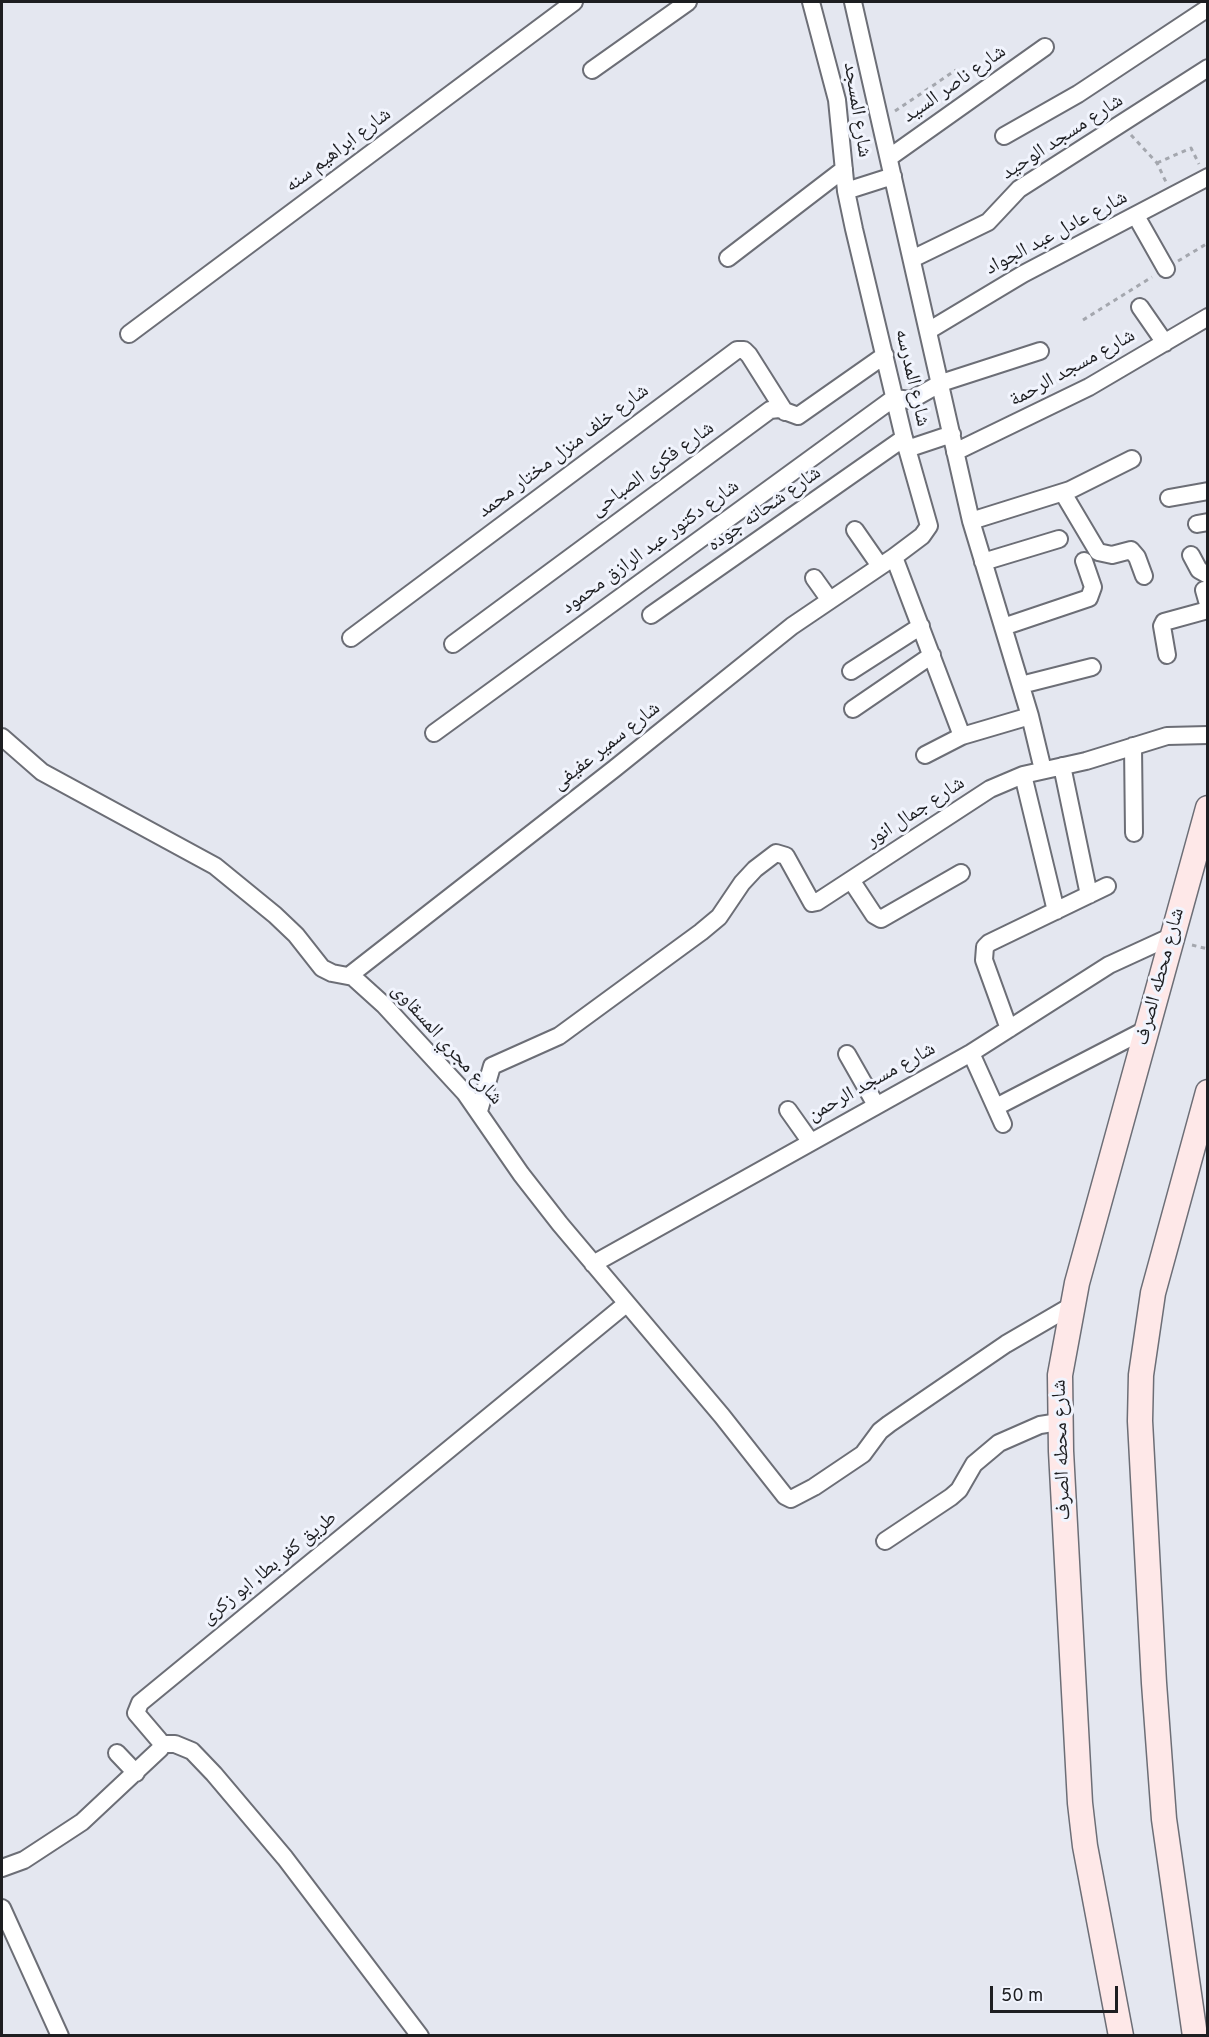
<!DOCTYPE html>
<meta charset="utf-8">
<style>
body{margin:0}
#map{position:relative;width:1209px;height:2037px;overflow:hidden;background:#e4e7f0;font-family:Overpass,sans-serif}
canvas{display:block}
.frame{position:absolute;inset:0;border:3px solid #1d1e21;pointer-events:none}
.scale{position:absolute;left:990px;top:1986px;width:128px;height:27px;box-sizing:border-box;border:3px solid #1d1e21;border-top:0;padding-left:8px;font-size:18px;line-height:21px;white-space:nowrap;color:#1d1e21;-webkit-text-stroke:4px #f1f4fd;paint-order:stroke}
</style>
<div id="map">
<canvas width="1209" height="2037"></canvas>
<div class="frame"></div>
<div class="scale">50 m</div>
</div>
<script>
const context = document.querySelector('canvas').getContext('2d');
context.lineJoin = 'round';
const poly = rows => new Path2D(rows.map(r => 'M' + r).join(''));
function strokePath(path, color, width, dash) { context.strokeStyle = color; context.lineWidth = width; context.lineCap = dash ? 'butt' : 'round'; context.setLineDash(dash || []); context.stroke(path); }
function write(font, color, halo, rows, align = 'center') {
  context.font = font + ' Overpass,"Noto Naskh Arabic",sans-serif'; context.lineWidth = 6; context.setLineDash([]); context.textBaseline = 'middle'; context.strokeStyle = halo; context.fillStyle = color; for (const [text, x, y, turn = 0] of rows) {
    context.save(); context.translate(x, y); context.rotate((+turn || 0) * Math.PI / 180); context.textAlign = isNaN(turn) ? turn : align; if (halo) context.strokeText(text, 0, 0); context.fillText(text, 0, 0); context.restore();
  }
}
const path = poly([
 [895,111,956,70],
 [1131,135,1157,163,1166,182],
 [1157,163,1191,148,1199,164],
 [1178,261,1208,243],
 [1083,320,1152,277],
 [1192,945,1208,949]
]);
const street = poly([
 [853,2,971,521,1030,716,1043,770],
 [592,70,688,2],
 [1004,136,1078,94,1208,8],
 [890,157,1045,47],
 [846,191,893,176],
 [1136,216,1166,269],
 [728,258,844,169],
 [912,259,988,222,1019,189,1208,68],
 [1140,307,1165,343],
 [928,331,1023,274,1208,177],
 [129,334,574,2],
 [907,449,952,434],
 [955,452,1089,387,1208,317],
 [1063,493,1098,552,1112,555,1131,550,1137,557,1144,576],
 [1169,498,1208,491],
 [971,521,1070,490,1132,459],
 [1197,524,1208,522],
 [855,530,880,566],
 [1191,555,1199,570,1208,575],
 [894,557,962,736],
 [983,562,1059,539],
 [814,578,829,599],
 [1204,590,1208,604],
 [651,615,904,438],
 [1003,627,1089,598,1093,587,1084,561],
 [351,638,737,350,744,350,749,355,785,412],
 [453,644,770,410,779,409,798,416,885,355],
 [1167,655,1162,626,1164,622,1208,610],
 [851,671,921,626],
 [1021,685,1092,667],
 [853,709,932,655],
 [434,733,894,398,911,400,941,383,1040,351],
 [2,737,42,772,215,866,275,915,296,935,322,968,332,973,353,977,384,1005,465,1093,521,1174,560,1224,722,1416,785,1496,791,1499,814,1487,863,1454,880,1431,889,1424,1006,1344,1073,1305],
 [1133,746,1134,833],
 [925,755,962,736,1030,716],
 [1062,766,1089,895],
 [1023,775,1056,911],
 [851,880,874,915,881,919,961,873],
 [350,975,614,769,792,626,894,557,922,536,929,526,904,438,854,229,846,191,837,100,811,2],
 [1009,1029,984,960,985,947,989,943,1107,886],
 [971,1053,1003,1124],
 [847,1054,876,1105],
 [996,1107,1147,1029],
 [788,1110,810,1141],
 [479,1111,492,1066,559,1036,701,932,719,917,742,883,755,869,776,853,786,856,812,903,817,902,990,789,1023,775,1086,761,1167,736,1208,735],
 [593,1264,971,1053,1109,965,1170,937],
 [885,1541,951,1497,959,1490,974,1464,999,1443,1040,1425,1059,1422],
 [162,1744,175,1744,192,1751,214,1774,285,1858,420,2036],
 [117,1753,136,1773],
 [2,1868,24,1860,82,1822,160,1749,162,1744,159,1740,136,1713,140,1703,626,1304],
 [2,1908,60,2036]
]);
const secondary = poly([
 [1121,2036,1085,1846,1080,1803,1061,1451,1060,1375,1077,1283,1208,808],
 [1195,2036,1164,1819,1154,1683,1140,1421,1141,1375,1153,1293,1208,1092]
]);
const streetNames = [
 ["شارع ناصر السيد",955,85,-35],
 ["شارع المسجد",856,110,81],
 ["شارع مسجد الوحيد",1063,138,-33],
 ["شارع ابراهيم سنه",339,151,-37],
 ["شارع عادل عبد الجواد",1057,234,-28],
 ["شارع مسجد الرحمة",1073,369,-29],
 ["شارع المدرسه",911,378,77],
 ["شارع خلف منزل مختار محمد",564,452,-37],
 ["شارع فكرى الصباحى",653,470,-36],
 ["شارع شحاته جوده",765,510,-35],
 ["شارع دكتور عبد الرازق محمود",651,548,-36],
 ["شارع سمير عفيفى",607,747,-38],
 ["شارع جمال انور",916,813,-33],
 ["شارع محطه الصرف",1161,977,-75],
 ["شارع مجري المسقاوى",446,1045,48],
 ["شارع مسجد الرحمن",872,1083,-29],
 ["شارع محطه الصرف",1063,1450,-92],
 ["طريق كفر بطا, ابو زكرى",270,1569,-39]
];
strokePath(street, '#6c6e76', 20);
strokePath(secondary, '#6c6e76', 27);
strokePath(path, '#a4a7ae', 3, [4.5, 4.5]);
strokePath(street, '#fff', 16);
strokePath(secondary, '#fee8e8', 24);
write('20px', '#1d1e21', '#f1f4fd', streetNames);
</script>
